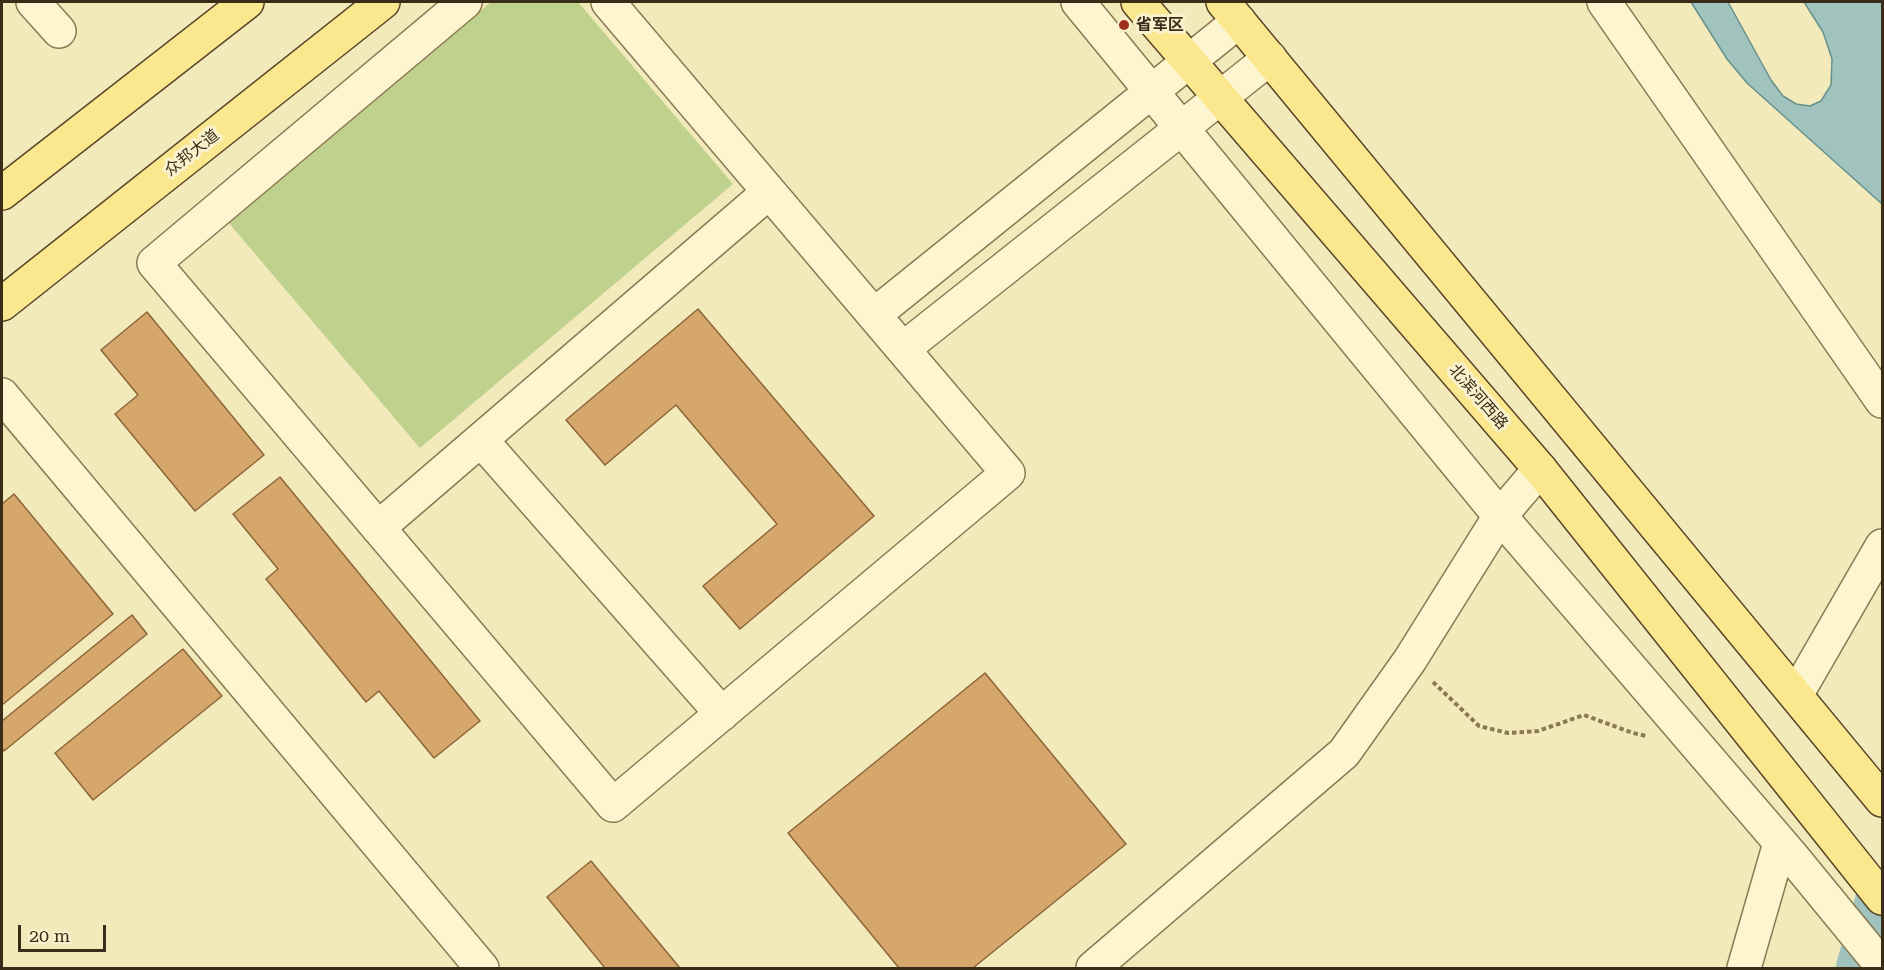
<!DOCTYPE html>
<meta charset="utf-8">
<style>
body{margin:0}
#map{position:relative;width:1884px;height:970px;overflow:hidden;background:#f2eabb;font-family:"Roboto Serif",serif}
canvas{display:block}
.frame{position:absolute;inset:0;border:3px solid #392d1a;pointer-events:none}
.scale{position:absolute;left:18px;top:925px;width:88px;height:27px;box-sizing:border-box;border:3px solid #392d1a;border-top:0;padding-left:8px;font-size:18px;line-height:21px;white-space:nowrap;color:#392d1a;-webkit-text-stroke:4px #f9f2cc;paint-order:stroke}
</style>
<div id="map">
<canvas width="1884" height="970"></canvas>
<div class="frame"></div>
<div class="scale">20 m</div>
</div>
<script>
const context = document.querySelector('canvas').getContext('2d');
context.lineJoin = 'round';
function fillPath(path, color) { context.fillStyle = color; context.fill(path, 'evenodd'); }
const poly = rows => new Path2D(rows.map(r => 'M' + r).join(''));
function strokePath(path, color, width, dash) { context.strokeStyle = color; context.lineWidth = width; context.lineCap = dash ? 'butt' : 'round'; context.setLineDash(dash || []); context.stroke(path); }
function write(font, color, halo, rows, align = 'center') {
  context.font = font + ' "Roboto Serif","Noto Sans SC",serif'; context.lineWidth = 6; context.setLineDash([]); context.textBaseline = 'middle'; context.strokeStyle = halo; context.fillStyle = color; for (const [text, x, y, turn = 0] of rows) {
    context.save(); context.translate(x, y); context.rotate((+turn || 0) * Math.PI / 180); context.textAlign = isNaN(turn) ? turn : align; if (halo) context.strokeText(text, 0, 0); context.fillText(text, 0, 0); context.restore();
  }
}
const green = poly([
 [491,2,578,2,733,184,420,448,228,222]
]);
const water = poly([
 [1691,2,1728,2,1771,80,1783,96,1796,104,1810,106,1821,101,1831,85,1832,59,1823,32,1804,2,1882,2,1882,204,1747,83,1727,59,1691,2]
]);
const river = poly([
 [1862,968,1882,898]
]);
const building = poly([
 [698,309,874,516,740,629,703,586,777,524,676,405,605,465,566,420,698,309],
 [147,312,264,455,195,511,115,414,138,395,101,350,147,312],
 [280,477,480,721,434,758,379,691,366,702,266,579,278,569,233,514,280,477],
 [14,494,113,614,2,705,2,504,14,494],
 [132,615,147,634,4,751,2,748,2,721,132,615],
 [183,649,222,696,93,800,55,753,183,649],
 [985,673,1126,844,973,968,899,968,788,833,985,673],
 [591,861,680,968,605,968,547,897,591,861]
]);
const path = poly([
 [1433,682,1479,726,1508,733,1538,731,1584,715,1633,733,1646,736]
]);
const minor = poly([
 [33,2,59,31],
 [465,2,154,263,613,805,1008,473,608,2],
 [1078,2,1500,516,1791,855,1882,966],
 [1604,2,1882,401],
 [874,315,1239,21],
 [903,349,1270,58],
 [2,395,482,968],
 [481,440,722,714],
 [378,528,769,192],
 [1796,695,1882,546],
 [1093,968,1344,753,1410,660,1500,516,1540,469],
 [1744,968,1780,843]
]);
const major = poly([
 [1138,2,1540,469,1882,898],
 [1223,2,1882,800],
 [2,193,247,2],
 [2,304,383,2]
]);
const markers = [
 [1124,25,6,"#a12f1d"]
];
const poiNames = [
 ["省军区",1136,25]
];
const streetNames = [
 ["众邦大道",192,153,-38],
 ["北滨河西路",1478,397,49]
];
fillPath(green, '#c0d18e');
fillPath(water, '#a0c3bd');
strokePath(water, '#67918c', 1.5);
strokePath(river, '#a0c3bd', 52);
fillPath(building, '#d5a76d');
strokePath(building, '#8d6537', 1.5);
strokePath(minor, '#8b7953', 36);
strokePath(major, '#584528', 36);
strokePath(path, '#8b7953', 4, [4.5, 3]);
strokePath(minor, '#fcf5cf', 33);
strokePath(major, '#fbe88e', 33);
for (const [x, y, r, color] of markers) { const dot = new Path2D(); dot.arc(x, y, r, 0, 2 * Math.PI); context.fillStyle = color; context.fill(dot); strokePath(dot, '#f9f2cc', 2); }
write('bold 16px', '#392d1a', '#f9f2cc', poiNames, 'left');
write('16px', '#392d1a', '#f9f2cc', streetNames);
</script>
